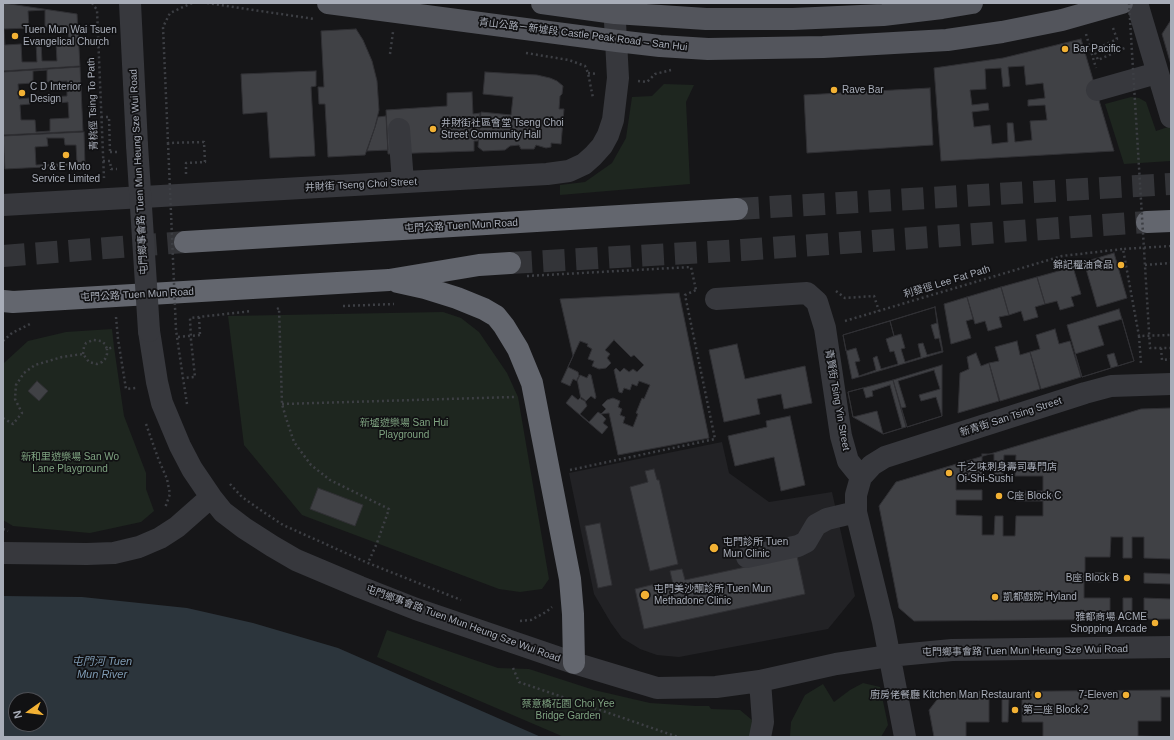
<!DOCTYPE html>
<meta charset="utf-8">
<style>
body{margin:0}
#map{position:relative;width:1174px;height:740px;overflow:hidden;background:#161618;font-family:Helvetica,sans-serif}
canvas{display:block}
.frame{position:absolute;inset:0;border:4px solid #a8adb8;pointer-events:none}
.north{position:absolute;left:8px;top:692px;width:40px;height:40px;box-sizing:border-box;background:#111113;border:1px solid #4d4f55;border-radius:50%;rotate:256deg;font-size:11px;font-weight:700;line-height:16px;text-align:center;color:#a8adb8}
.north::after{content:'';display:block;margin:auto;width:14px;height:18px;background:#f2b134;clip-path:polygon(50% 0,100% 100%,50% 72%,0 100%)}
</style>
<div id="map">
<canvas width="1174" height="740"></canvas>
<div class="frame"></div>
<div class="north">N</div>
</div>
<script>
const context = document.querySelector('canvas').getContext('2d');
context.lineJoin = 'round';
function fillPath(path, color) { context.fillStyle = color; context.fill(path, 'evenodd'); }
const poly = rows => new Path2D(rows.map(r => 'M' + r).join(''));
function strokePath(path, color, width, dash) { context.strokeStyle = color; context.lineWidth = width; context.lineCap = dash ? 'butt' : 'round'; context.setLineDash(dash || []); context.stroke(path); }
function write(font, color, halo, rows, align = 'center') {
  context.font = font + ' Helvetica,"Noto Sans TC",sans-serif'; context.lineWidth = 3.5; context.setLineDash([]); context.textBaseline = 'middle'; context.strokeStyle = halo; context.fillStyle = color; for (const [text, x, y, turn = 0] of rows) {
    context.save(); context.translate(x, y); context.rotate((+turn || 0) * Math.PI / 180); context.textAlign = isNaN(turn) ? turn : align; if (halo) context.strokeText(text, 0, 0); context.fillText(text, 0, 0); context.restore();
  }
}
const built = poly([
 [722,442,729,473,769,502,832,492,855,596,828,629,679,657,657,655,640,649,622,638,611,623,594,594,569,473]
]);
const green = poly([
 [664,84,694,85,686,102,690,184,560,195,560,185,585,182,612,163,626,138,632,97,652,96],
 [1131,97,1139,98,1146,102,1156,131,1171,126,1171,161,1124,164,1105,104],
 [443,312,461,318,479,332,507,373,518,397,549,579,542,589,520,592,499,589,302,515,244,445,228,316],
 [112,329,114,347,124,416,146,473,146,489,154,511,141,522,90,533,13,526,3,520,4,363,28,341,66,332],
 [387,630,498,668,529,669,594,690,650,703,696,706,709,706,711,709,740,710,752,720,754,727,752,737,564,737,377,657],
 [863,683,880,687,888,725,881,737,790,737,791,722,805,695,823,684,834,702,850,690]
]);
const water = poly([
 [3,596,82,597,187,608,253,623,338,648,541,737,3,737],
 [16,700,40,700,40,724,16,724]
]);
const building = poly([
 [3,3,77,14,80,66,3,71,3,3],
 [45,10,45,27,68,27,69,42,56,43,57,61,42,61,41,43,36,43,37,62,22,62,21,44,5,45,4,29,29,28,28,11,45,10],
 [1171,20,1171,65,1162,34,1171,20],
 [356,29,363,40,372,61,377,81,379,110,375,127,365,155,328,157,325,104,319,104,318,87,324,87,321,31,356,29],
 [1081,39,1114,151,941,161,934,68,1003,58,1081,39],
 [1024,66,1026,85,1043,83,1045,98,1028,100,1028,106,1045,105,1047,120,1030,121,1032,140,1015,142,1013,123,1007,123,1008,142,992,144,990,125,974,127,972,112,989,110,988,103,972,105,970,90,986,89,985,69,1001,68,1003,87,1010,86,1008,67,1024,66],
 [80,67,83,131,3,135,3,72,80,67],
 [47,70,47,82,67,81,67,96,48,97,49,104,68,102,69,118,50,119,50,131,36,132,35,120,21,120,20,105,30,104,29,98,19,99,18,84,33,83,33,71,47,70],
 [316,71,316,86,311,87,315,156,270,158,267,112,243,114,241,74,316,71],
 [485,72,537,75,550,78,557,81,563,86,562,94,560,96,559,109,564,109,561,144,551,143,551,147,546,148,536,145,534,149,521,149,519,145,510,146,505,150,483,151,478,147,481,112,511,115,513,97,483,94,485,72],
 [930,88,933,145,807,153,804,95,930,88],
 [472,92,473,114,480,113,478,141,474,141,474,151,388,154,386,110,447,106,447,93,472,92],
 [386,116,388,150,367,151,375,127,378,117,386,116],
 [84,132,85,165,5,169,3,136,84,132],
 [47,138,64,138,65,145,76,145,77,163,36,165,35,147,48,146,47,138],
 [1114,253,1127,298,1097,307,1084,262,1114,253],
 [1073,267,1081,294,1071,297,1074,306,1060,310,1057,301,1045,304,1037,277,1073,267],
 [1037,277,1045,304,1035,307,1038,317,1024,321,1021,311,1009,315,1001,287,1037,277],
 [1001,287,1009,315,999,317,1002,327,988,331,985,321,975,324,967,297,1001,287],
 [679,293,709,438,618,455,609,413,601,414,598,412,589,422,580,414,587,406,585,401,581,399,577,379,579,376,578,372,568,367,573,356,560,299,679,293],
 [967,297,973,319,966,321,971,338,951,344,944,304,967,297],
 [935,307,937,323,931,325,935,339,939,338,942,351,927,355,923,343,918,344,921,357,905,362,901,349,905,348,901,334,894,336,890,321,935,307],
 [935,307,943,352,852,379,843,335,935,307],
 [1119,309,1134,361,1082,377,1067,325,1119,309],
 [1122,319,1134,361,1118,366,1114,353,1107,355,1111,368,1082,377,1075,354,1104,345,1098,326,1122,319],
 [890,321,894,336,886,339,890,352,894,351,898,364,881,369,877,356,873,358,876,370,859,376,855,362,860,361,856,348,846,351,843,335,890,321],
 [1055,329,1059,344,1070,341,1081,377,1041,389,1030,352,1040,349,1036,335,1055,329],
 [614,340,631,357,634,355,644,365,637,372,633,369,629,372,624,368,620,372,616,368,614,370,619,392,622,393,624,388,630,390,632,384,637,386,639,381,650,385,644,399,642,398,636,413,638,414,633,427,623,423,625,417,620,415,622,409,618,407,620,401,613,398,607,400,602,405,606,409,601,414,606,419,603,423,608,427,602,434,566,403,572,395,578,400,581,397,586,401,591,396,595,399,596,397,591,375,589,374,587,378,580,375,577,381,573,379,570,386,561,382,580,341,588,344,587,346,592,349,588,359,594,361,592,366,599,369,606,368,611,363,607,358,610,354,605,350,614,340],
 [1017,341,1020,355,1030,352,1040,389,1000,401,989,363,999,361,995,347,1017,341],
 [737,344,745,379,805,366,812,403,784,409,781,394,757,399,760,414,724,422,709,350,737,344],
 [976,353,981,366,989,363,999,401,958,413,960,373,969,369,967,357,976,353],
 [942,365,942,416,907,427,893,380,942,365],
 [934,370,940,389,919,395,921,401,936,397,942,416,907,427,901,408,906,407,898,381,934,370],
 [893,380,906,427,883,434,853,417,848,392,893,380],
 [37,381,48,391,39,401,28,391,37,381],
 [890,385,902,428,883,434,877,411,853,417,848,392,863,388,866,398,873,396,872,391,890,385],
 [1171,408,1171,619,914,621,899,608,879,506,896,482,1141,409,1171,408],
 [790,416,805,485,781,491,774,457,735,466,728,436,767,427,766,421,790,416],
 [982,454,994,454,994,476,1003,476,1004,455,1016,455,1015,476,1043,476,1043,491,1016,491,1016,501,1043,501,1043,516,1016,516,1015,536,1003,536,1003,516,995,516,994,535,982,535,982,516,956,515,956,500,982,500,982,490,956,490,956,475,982,475,982,454],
 [654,469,657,480,659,480,678,564,650,571,630,487,648,482,645,471,654,469],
 [318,488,363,505,355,526,310,509,318,488],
 [600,523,612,585,598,588,585,526,600,523],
 [1111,537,1123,537,1123,558,1132,558,1132,537,1144,537,1144,558,1171,559,1171,574,1144,573,1144,583,1171,584,1171,599,1144,598,1144,618,1132,618,1132,598,1123,598,1123,617,1110,617,1110,598,1084,598,1084,582,1110,582,1111,573,1085,572,1085,557,1110,557,1111,537],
 [797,556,805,594,644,629,635,589,655,584,656,588,673,584,670,571,682,569,685,580,797,556],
 [1171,690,1171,737,934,737,929,710,943,692,1171,690],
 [1161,697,1171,697,1171,737,1138,736,1138,721,1161,721,1161,697],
 [989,698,1002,698,1002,722,1008,722,1009,698,1022,698,1022,722,1043,722,1043,737,966,737,966,722,989,722,989,698]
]);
const highwayTunnel = poly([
 [737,209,1171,184],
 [3,256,185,242],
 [510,263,742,250,1147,222]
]);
const path = poly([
 [92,3,97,10,104,178],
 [207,3,314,19],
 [1113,28,1117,39,1094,50,1098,60,1127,47],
 [1086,34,1096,68],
 [526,53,569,60,585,66,588,73,593,98],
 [390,54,393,32],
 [588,73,598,74],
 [638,81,647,82,655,74,671,70],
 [101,117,109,117,110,152],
 [103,161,110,161,111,169,117,169],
 [186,174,186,163,205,162,204,142,168,143,163,27,170,13,192,3],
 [1171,246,1123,249,1139,336,1171,335],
 [1145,265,1171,263],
 [527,276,691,267,696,290,697,290],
 [836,291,845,298,874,296,879,311],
 [343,306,394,304],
 [277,309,279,308,282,404,286,418,294,442,311,465,330,480,389,509,377,543,368,563],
 [116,317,118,339,126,389,136,388],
 [199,317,200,335],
 [845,321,1062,256,1123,249],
 [1139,336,1141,364],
 [3,341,12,333,32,323],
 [1161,348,1162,360,1171,359],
 [83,354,84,347,86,343,93,340,101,341,105,344,107,349,114,347],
 [187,404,183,378,195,377,191,340,190,318,252,311],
 [282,404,514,397],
 [3,418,13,424,22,413,15,399,16,385,24,373,35,365,62,357,83,354,89,362,97,364,102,362,105,359,107,354,107,349],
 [146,424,158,458,167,479,170,494,165,508],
 [570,470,715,439,685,295,696,290],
 [230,484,242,497,262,511,283,525,368,563,461,600],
 [3,529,8,531],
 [520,621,531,620,546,612,552,607],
 [513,668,519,682,678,737]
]);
const minor = poly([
 [130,3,137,145],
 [1137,3,1171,117],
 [1097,90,1157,73],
 [399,129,403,182],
 [3,205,547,174,569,171,584,164,593,156,602,146,608,135,613,120,618,78,614,3],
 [716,299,807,293,817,302,825,328,841,436,848,461,861,477],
 [149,331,157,382,162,403,180,446,192,469,211,497,223,512,244,528,272,546,296,560,360,587,416,609,574,663,657,688,716,687,760,681,836,664,889,656,952,650,1171,647],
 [3,553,87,554,114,553,139,547,160,538,177,527,211,497],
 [747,557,798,546,806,542,816,525,827,519,856,512],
 [760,681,763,722,760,737],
 [905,737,883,622,856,512,856,495,861,477,872,465,885,457,1085,393,1111,386,1171,384]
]);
const major = poly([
 [328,3,617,41,660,46,708,49,823,47,947,40,1002,32,1062,20,1122,3],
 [542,3,615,13,706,19,793,19,883,15,942,8,972,3]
]);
const highway = poly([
 [1147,222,1171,221],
 [185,242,737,209],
 [398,282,425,288,457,298,484,309,496,316,504,326,518,349,532,383,570,579,573,614,574,663],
 [3,301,13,302,389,280,479,265,510,263]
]);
const pathBridge = poly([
 [1129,3,1150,348,1171,348],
 [168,143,176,330,183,378],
 [110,152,117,152],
 [178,337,200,335]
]);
const minorBridge = poly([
 [137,145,149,331]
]);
const markers = [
 [15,36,4,"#f2b134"],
 [1065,49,4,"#f2b134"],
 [834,90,4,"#f2b134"],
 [22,93,4,"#f2b134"],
 [433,129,4,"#f2b134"],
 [66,155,4,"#f2b134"],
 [1121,265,4,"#f2b134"],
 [949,473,4,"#f2b134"],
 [999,496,4,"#f2b134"],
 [714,548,5,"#f2b134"],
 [1127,578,4,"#f2b134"],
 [645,595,5,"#f2b134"],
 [995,597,4,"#f2b134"],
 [1155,623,4,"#f2b134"],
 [1038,695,4,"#f2b134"],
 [1126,695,4,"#f2b134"],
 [1015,710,4,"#f2b134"]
];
const poiNames = [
 ["Tuen Mun Wai Tsuen",23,30],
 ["Evangelical Church",23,42],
 ["Bar Pacific",1073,49],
 ["C D Interior",30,87],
 ["Design",30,99],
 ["Rave Bar",842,90],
 ["井財街社區會堂 Tseng Choi",441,123],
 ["Street Community Hall",441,135],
 ["J & E Moto",66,167,"center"],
 ["Service Limited",66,179,"center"],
 ["錦記糧油食品",1113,265,"right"],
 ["千之味刺身壽司專門店",957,467],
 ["Oi-Shi-Sushi",957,479],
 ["C座 Block C",1007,496],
 ["屯門診所 Tuen",723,542],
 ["Mun Clinic",723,554],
 ["B座 Block B",1119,578,"right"],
 ["屯門美沙酮診所 Tuen Mun",654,589],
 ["Methadone Clinic",654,601],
 ["凱都戲院 Hyland",1003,597],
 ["雅都商場 ACME",1147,617,"right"],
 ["Shopping Arcade",1147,629,"right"],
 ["廚房佬餐廳 Kitchen Man Restaurant",1030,695,"right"],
 ["7-Eleven",1118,695,"right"],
 ["第二座 Block 2",1023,710]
];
const streetNames = [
 ["青山公路－新墟段 Castle Peak Road – San Hui",583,35,7],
 ["青桃徑 Tsing To Path",93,104,-92],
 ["屯門鄉事會路 Tuen Mun Heung Sze Wui Road",139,172,-93],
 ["井財街 Tseng Choi Street",361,185,-3],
 ["屯門公路 Tuen Mun Road",461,226,-3],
 ["利發徑 Lee Fat Path",947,282,-17],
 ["屯門公路 Tuen Mun Road",137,295,-3],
 ["青賢街 Tsing Yin Street",837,400,80],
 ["新青街 San Tsing Street",1011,417,-18],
 ["屯門鄉事會路 Tuen Mun Heung Sze Wui Road",463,624,20],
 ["屯門鄉事會路 Tuen Mun Heung Sze Wui Road",1025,651,-1]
];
const parkNames = [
 ["新墟遊樂場 San Hui",404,423],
 ["Playground",404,435],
 ["新和里遊樂場 San Wo",70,457],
 ["Lane Playground",70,469],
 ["蔡意橋花園 Choi Yee",568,704],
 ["Bridge Garden",568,716]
];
const waterNames = [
 ["屯門河 Tuen",102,662],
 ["Mun River",102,675]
];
fillPath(built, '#222225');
fillPath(green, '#1e261f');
fillPath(water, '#2c353c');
fillPath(building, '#404145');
strokePath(building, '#303034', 1);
strokePath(highwayTunnel, '#333438', 22, [22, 11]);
strokePath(path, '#3d3f44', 2.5, [2, 3]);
strokePath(minor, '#37383d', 22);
strokePath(major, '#53555c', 22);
strokePath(highway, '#63666e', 22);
strokePath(pathBridge, '#3d3f44', 2.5, [2, 3]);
strokePath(minorBridge, '#37383d', 22);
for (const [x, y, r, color] of markers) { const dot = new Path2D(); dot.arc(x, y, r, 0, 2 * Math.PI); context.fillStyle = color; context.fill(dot); strokePath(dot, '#111113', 1.5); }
write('10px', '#a8adb8', '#111113', poiNames, 'left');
write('10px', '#a8adb8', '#111113', streetNames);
write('10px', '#7fa381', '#111113', parkNames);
write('italic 11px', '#7f9bb3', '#111113', waterNames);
</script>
